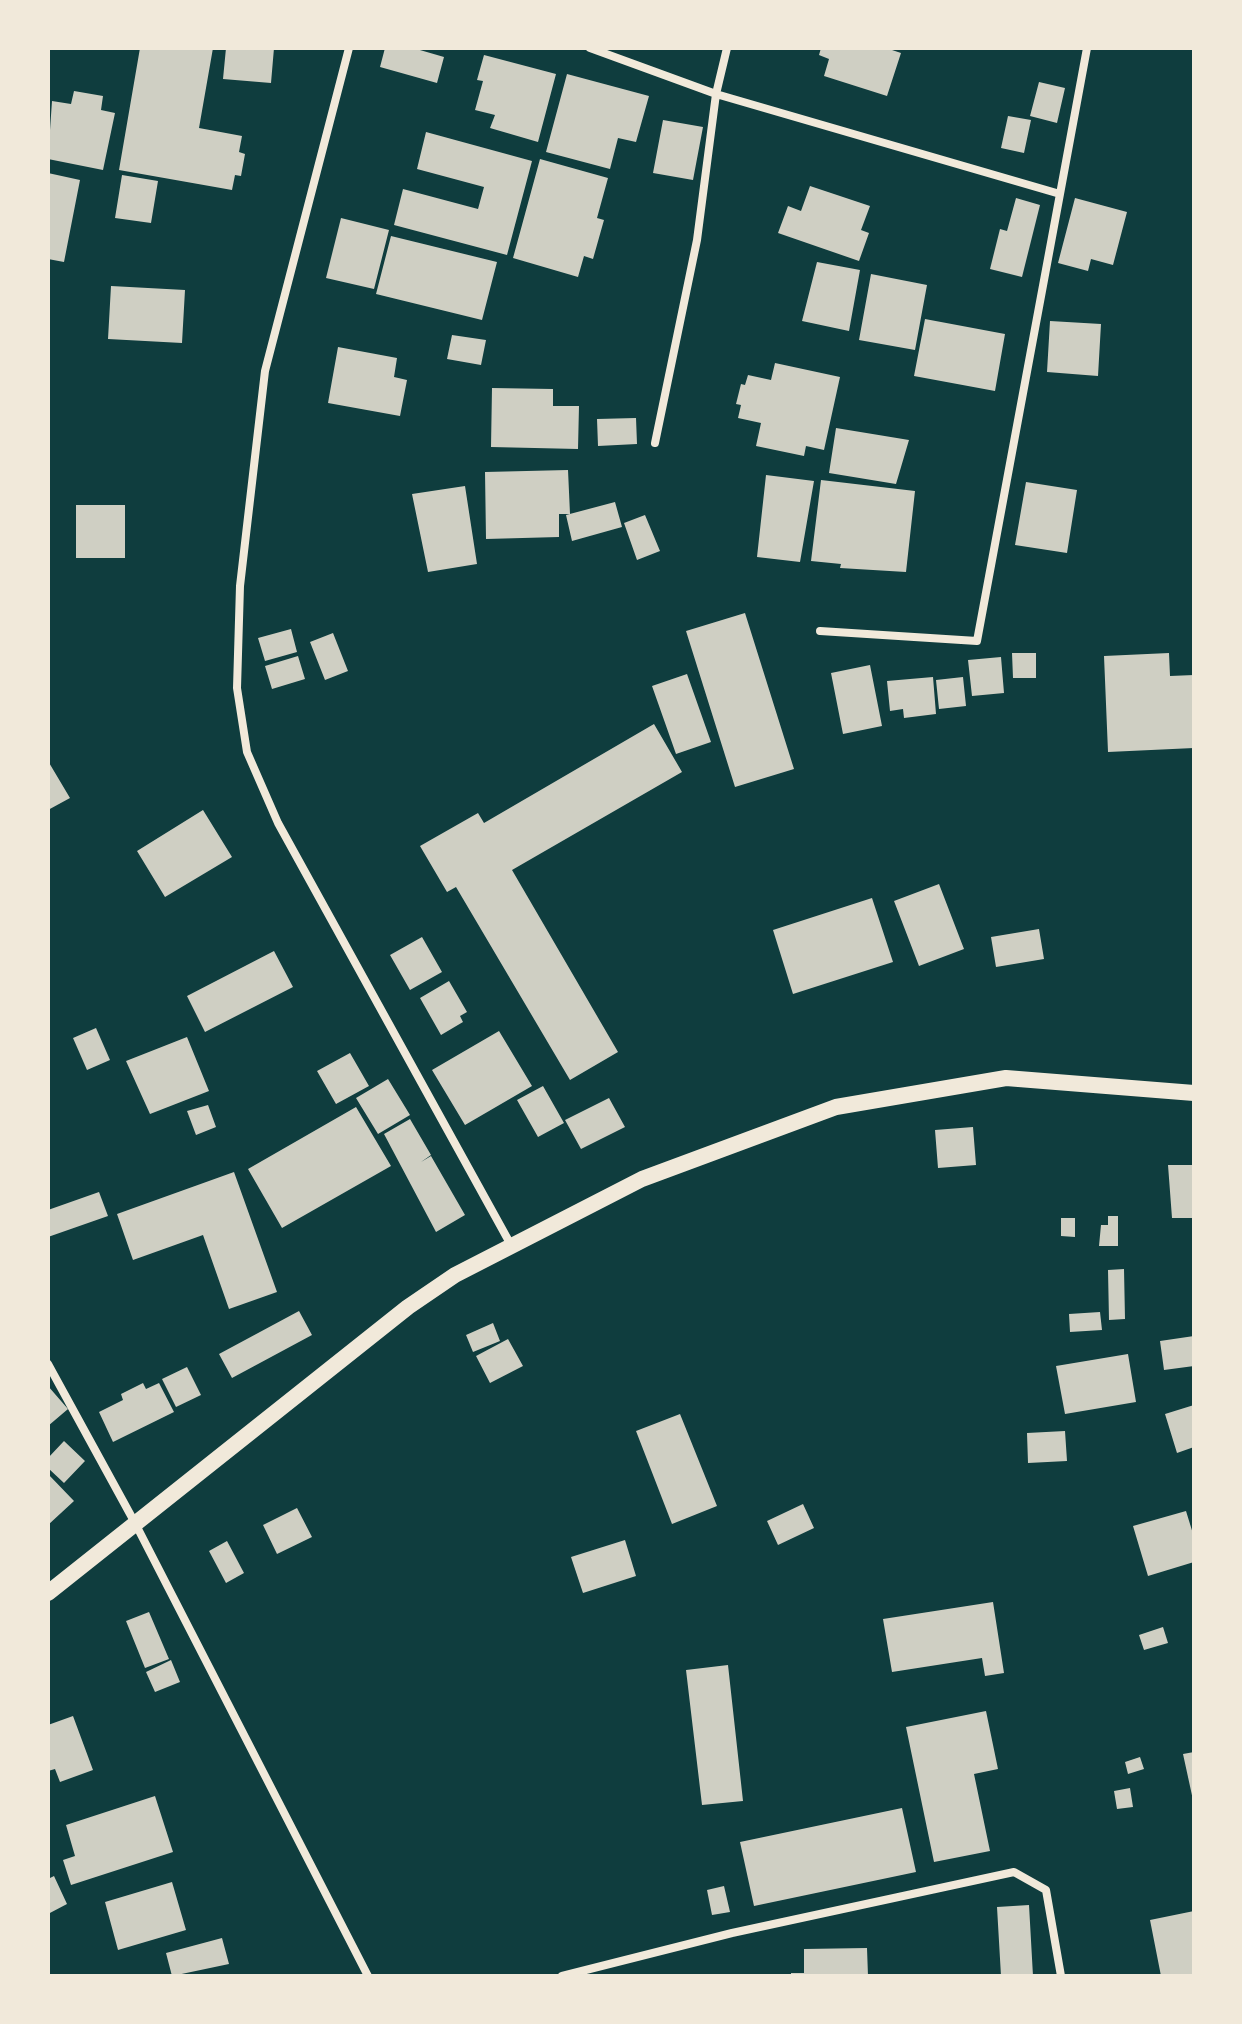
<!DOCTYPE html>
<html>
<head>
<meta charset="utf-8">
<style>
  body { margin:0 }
  #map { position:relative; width:1242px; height:2024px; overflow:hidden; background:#0f3d3e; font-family:"Titillium Web",sans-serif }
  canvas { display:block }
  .frame { position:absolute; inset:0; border:50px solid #f1e9da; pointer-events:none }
</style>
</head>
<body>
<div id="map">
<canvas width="1242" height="2024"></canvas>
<div class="frame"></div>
</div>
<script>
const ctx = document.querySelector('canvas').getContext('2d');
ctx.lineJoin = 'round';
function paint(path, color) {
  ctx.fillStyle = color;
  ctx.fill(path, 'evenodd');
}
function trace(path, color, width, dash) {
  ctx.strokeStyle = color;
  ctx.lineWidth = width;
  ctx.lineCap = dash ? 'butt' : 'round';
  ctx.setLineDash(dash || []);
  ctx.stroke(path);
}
paint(new Path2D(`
  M140 48H213L199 128 242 136 239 152 245 154 241 176 235 175 232 190 119 170Z
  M226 48H274L271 83 223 79Z
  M385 48H413L444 57 437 83 380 67Z
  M821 48H886L901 53 887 96 824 76 829 59 819 55Z
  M484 55 556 74 538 142 490 128 495 115 475 110 483 81 477 80Z
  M567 74 649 96 636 142 618 138 610 169 546 152Z
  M1039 82 1065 88 1057 123 1030 116Z
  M74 91 103 96 101 110 115 113 103 170 48 159 52 101 71 104Z
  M1008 116 1031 120 1024 153 1001 148Z
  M663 120 703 127 693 180 653 173Z
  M426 132 532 161 507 255 394 225 403 189 478 209 484 187 417 169Z
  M540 159 608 178 597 218 604 220 593 259 584 256 578 277 513 258Z
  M48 173 80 180 64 262 48 259Z
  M122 175 158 181 151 223 115 218Z
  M810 186 870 206 861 230 869 233 859 261 778 233 788 206 801 211Z
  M1016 198 1040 205 1022 277 990 269 1000 229 1007 231Z
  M1075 198 1127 212 1113 265 1091 259 1088 271 1058 263Z
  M341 218 389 230 374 289 326 278Z
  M391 236 497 262 482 320 376 294Z
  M817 262 860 270 849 331 802 321Z
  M871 274 927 285 915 350 859 340Z
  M111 286 185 290 182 343 108 339Z
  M925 319 1005 334 995 391 914 376Z
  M1050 321 1101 324 1098 376 1047 372Z
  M452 335 486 340 481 365 447 359Z
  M338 347 397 358 394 377 407 380 400 416 328 403Z
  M775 363 840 377 824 450 806 446 804 456 756 446 761 423 738 418 741 405 736 404 741 384 745 385 748 375 771 380Z
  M492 388 553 389V406H579L578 449 491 447Z
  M636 418 637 444 598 446 597 419Z
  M836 428 909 440 896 484 829 473Z
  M568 470 570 514H559V537L486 539 485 472Z
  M766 475 814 481 800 562 757 557Z
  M821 480 915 491 906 572 840 568 841 564 811 561Z
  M1026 482 1077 490 1067 553 1015 545Z
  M465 486 477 564 428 572 412 494Z
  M615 502 622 527 572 541 566 515Z
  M76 505H125V558H76Z
  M645 515 660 551 637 560 624 523Z
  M745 613 794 769 735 787 686 631Z
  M291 629 297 652 265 661 258 638Z
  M333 633 348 671 325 680 310 642Z
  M1012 653H1036V678H1013Z
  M1169 653 1170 676 1194 675V748L1108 752 1104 656Z
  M298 656 305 679 272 689 265 666Z
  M1001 657 1004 693 972 696 968 660Z
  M870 665 882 726 843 734 831 673Z
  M687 674 711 742 676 754 652 686Z
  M933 677 936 714 904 718 903 709 890 711 887 681Z
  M963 677 966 706 939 709 936 680Z
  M654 724 682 772 512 870 618 1052 570 1080 456 887 447 892 420 846 478 813 484 823Z
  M48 761 70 798 48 810Z
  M203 810 232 857 165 897 137 851Z
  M939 884 964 949 919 966 894 901Z
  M872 898 893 962 793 994 773 930Z
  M1039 929 1044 959 996 967 991 937Z
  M422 937 442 972 410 990 390 955Z
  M274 951 293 987 205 1032 187 996Z
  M449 981 467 1012 460 1016 463 1022 441 1035 420 998Z
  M96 1028 110 1060 87 1070 73 1038Z
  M499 1031 532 1086 465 1125 432 1070Z
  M187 1037 209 1091 150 1114 126 1061Z
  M350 1053 369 1086 336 1104 317 1071Z
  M388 1079 410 1115 378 1134 356 1098Z
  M543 1086 564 1123 538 1137 517 1100Z
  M609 1098 625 1127 581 1149 565 1120Z
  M208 1105 216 1127 196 1135 187 1111Z
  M356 1107 391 1166 282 1228 248 1169Z
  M410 1119 431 1155 421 1162 431 1156 465 1215 436 1232 384 1134Z
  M973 1127 976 1165 938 1168 935 1130Z
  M1168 1165H1194L1193 1218H1172Z
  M234 1172 277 1292 229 1309 203 1235 133 1260 117 1214Z
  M99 1192 108 1216 48 1237V1210Z
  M1108 1216H1118V1246H1099L1101 1225H1108Z
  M1061 1218H1075V1237L1061 1236Z
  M1124 1269 1125 1319 1109 1320 1108 1270Z
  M299 1311 312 1335 232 1378 219 1354Z
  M1100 1312 1102 1330 1070 1332 1069 1314Z
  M493 1323 500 1341 473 1352 466 1335Z
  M1194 1336V1366L1164 1370 1160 1341Z
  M508 1339 523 1366 490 1383 476 1356Z
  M1128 1354 1136 1402 1065 1414 1056 1366Z
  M187 1367 201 1395 176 1407 162 1379Z
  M143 1383 146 1389 159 1383 174 1412 113 1442 99 1412 123 1400 121 1394Z
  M48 1386 68 1409 48 1426Z
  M1194 1405V1447L1177 1453 1165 1414Z
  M680 1414 717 1506 672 1524 636 1431Z
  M1065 1431 1067 1461 1028 1463 1027 1433Z
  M64 1441 85 1461 64 1483 48 1468V1458Z
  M48 1474 74 1501 48 1525Z
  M803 1504 814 1528 778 1545 767 1521Z
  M297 1508 312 1537 277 1554 263 1525Z
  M1186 1511 1194 1537V1562L1148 1576 1133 1526Z
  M625 1540 636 1576 583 1593 571 1557Z
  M227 1541 244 1573 226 1583 209 1551Z
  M993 1602 1004 1673 985 1676 982 1658 892 1672 883 1619Z
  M149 1612 169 1659 145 1668 126 1621Z
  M1163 1627 1168 1643 1144 1650 1139 1635Z
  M171 1660 180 1682 155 1692 146 1672Z
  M728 1665 743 1801 702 1805 686 1670Z
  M986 1711 998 1769 974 1774 990 1851 934 1862 906 1727Z
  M73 1716 93 1770 60 1782 55 1769 48 1771V1725Z
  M1194 1752V1799L1193 1800 1183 1754Z
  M1140 1757 1144 1769 1128 1774 1125 1762Z
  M1130 1788 1133 1807 1117 1809 1114 1791Z
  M155 1796 173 1852 71 1885 63 1860 75 1856 66 1825Z
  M902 1808 916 1872 754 1906 740 1842Z
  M54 1876 67 1904 48 1914V1879Z
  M172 1882 186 1930 118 1950 105 1902Z
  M724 1886 730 1912 712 1915 707 1890Z
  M1029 1905 1033 1976H1001L997 1907Z
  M1194 1911V1976H1161L1150 1920Z
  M222 1938 229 1964 172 1976 166 1953Z
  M867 1948 868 1976H791V1973H804V1949Z`), '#cfcfc3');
trace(new Path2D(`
  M349 48 265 371 240 586 237 688 247 752 278 823 511 1245
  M590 48 716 94 1060 194 977 641 820 631
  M1060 194 1087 48
  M655 443 697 240 716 94 727 48
  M48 1364 135 1523 368 1976
  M562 1976 732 1933 1014 1872 1046 1890 1061 1976`), '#f1e9da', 8);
trace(new Path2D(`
  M48 1593 408 1307 455 1275 642 1179 836 1107 1006 1078 1194 1093`), '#f1e9da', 16);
</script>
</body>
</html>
